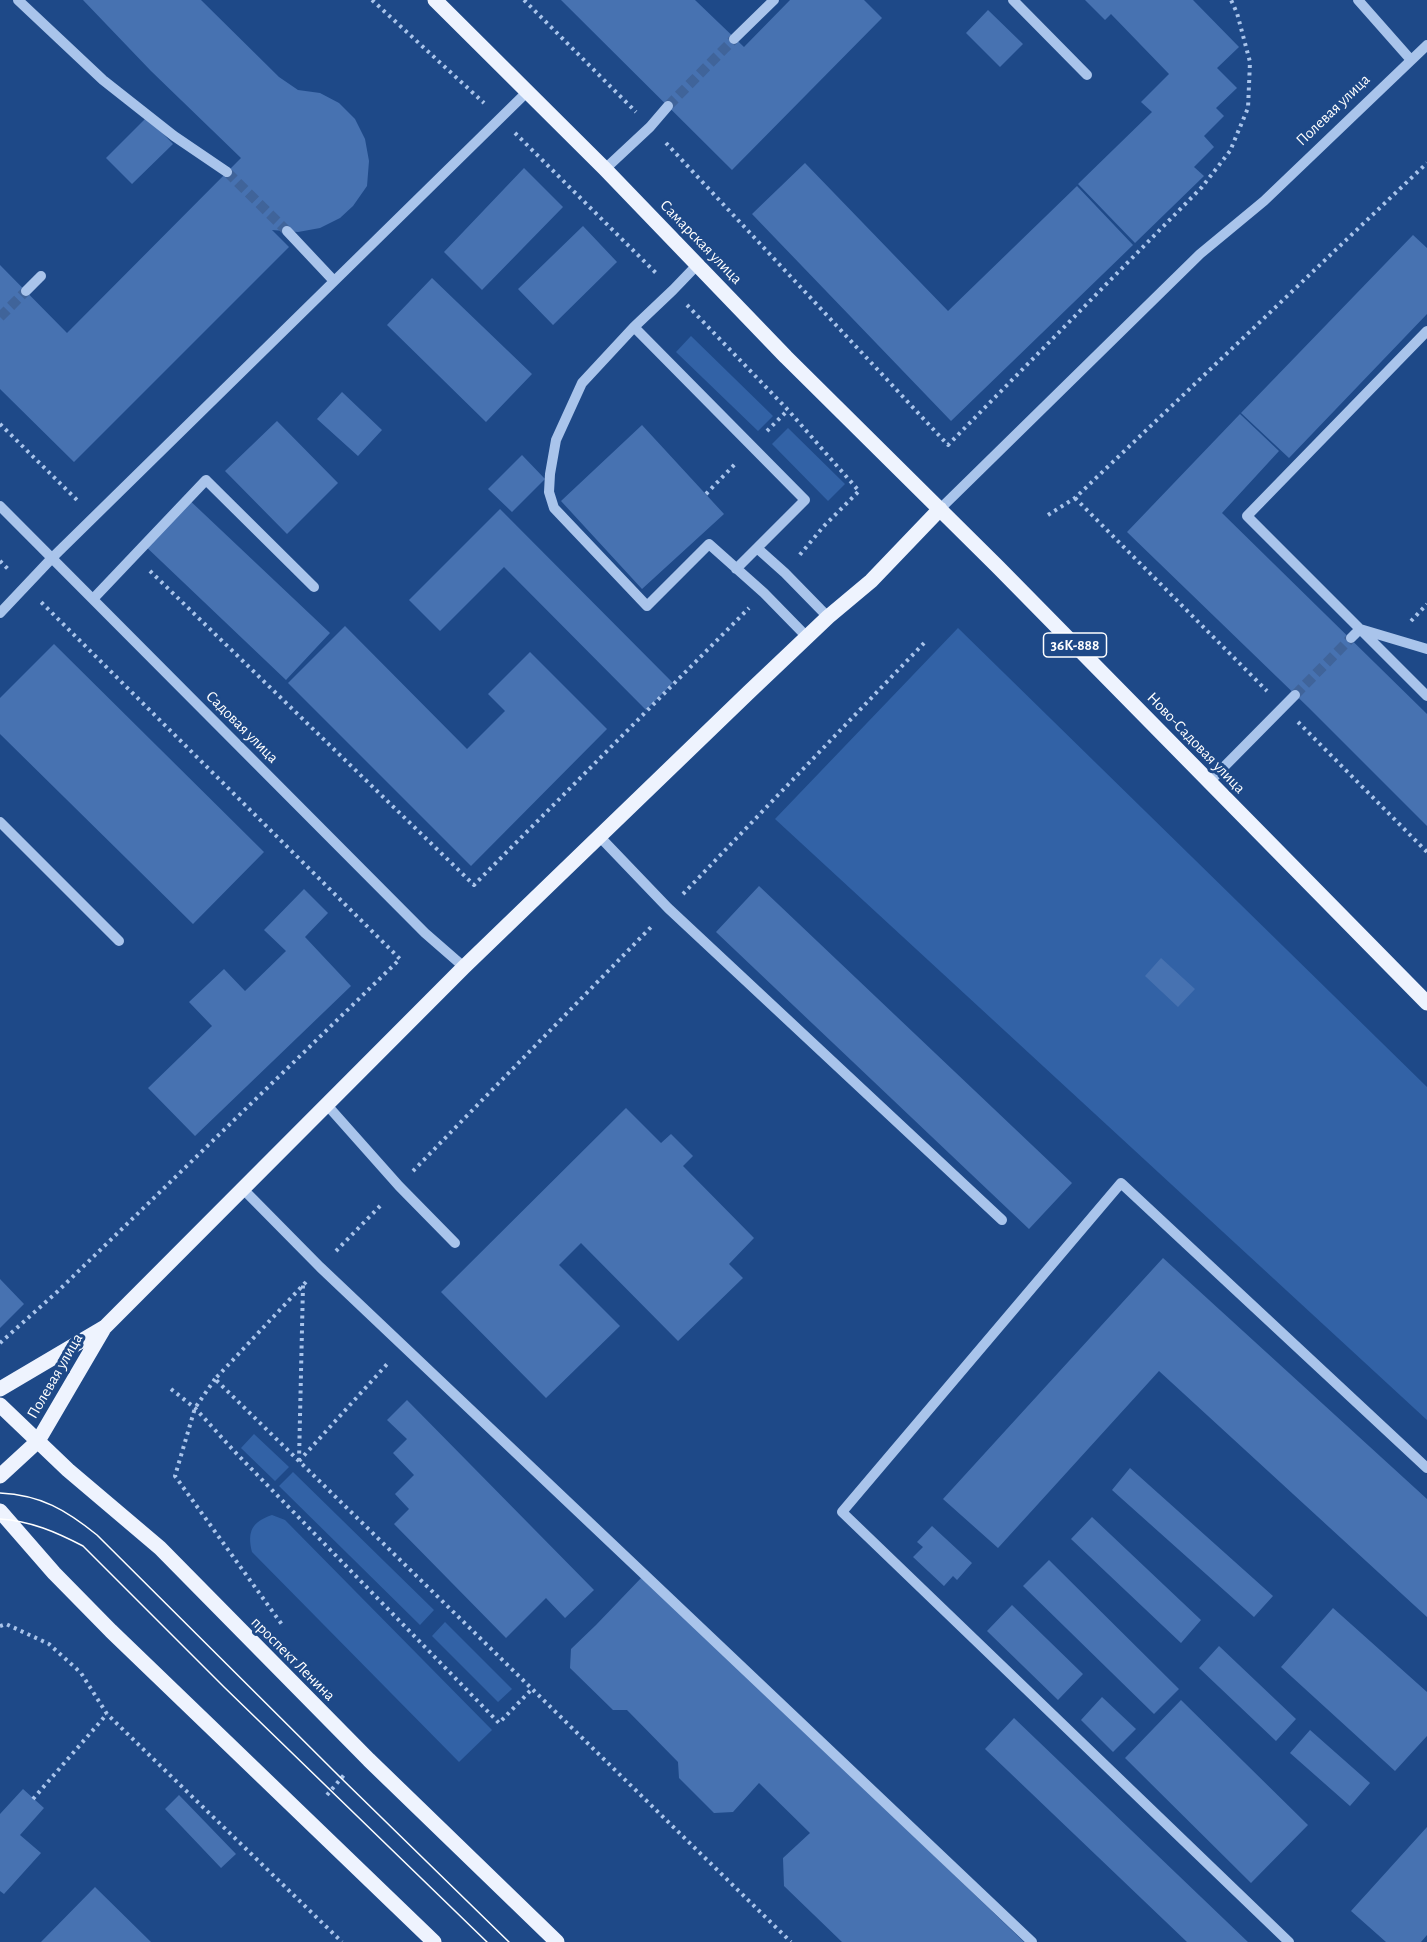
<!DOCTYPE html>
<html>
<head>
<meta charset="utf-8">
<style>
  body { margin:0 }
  canvas { display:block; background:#1e4988 }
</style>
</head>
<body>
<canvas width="1427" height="1942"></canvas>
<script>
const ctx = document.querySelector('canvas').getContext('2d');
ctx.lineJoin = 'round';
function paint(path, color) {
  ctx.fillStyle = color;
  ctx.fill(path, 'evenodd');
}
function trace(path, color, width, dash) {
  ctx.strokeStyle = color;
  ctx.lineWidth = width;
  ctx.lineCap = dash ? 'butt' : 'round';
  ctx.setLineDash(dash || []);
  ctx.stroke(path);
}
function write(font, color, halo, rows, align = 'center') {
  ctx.font = font + ' "Alegreya Sans",sans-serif';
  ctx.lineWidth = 6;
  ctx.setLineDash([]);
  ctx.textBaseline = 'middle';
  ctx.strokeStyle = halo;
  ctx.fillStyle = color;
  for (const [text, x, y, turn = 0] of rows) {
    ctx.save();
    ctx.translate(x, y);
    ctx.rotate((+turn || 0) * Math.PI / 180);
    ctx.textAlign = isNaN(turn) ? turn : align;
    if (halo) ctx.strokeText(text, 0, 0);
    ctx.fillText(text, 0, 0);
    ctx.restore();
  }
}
paint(new Path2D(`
  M691 336 773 416 758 431 676 352Z
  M788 428 845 484 828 501 772 444Z
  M958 628 1427 1087V1420L775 819Z
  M254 1434 289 1467 275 1481 241 1448Z
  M293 1472 434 1610 420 1625 279 1486Z
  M272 1515 285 1520 492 1730 459 1762 252 1552C247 1531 252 1522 272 1515Z
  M445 1622 512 1689 498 1702 432 1636Z`), '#3262a6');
paint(new Path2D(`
  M83 0H201L279 77 298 90 320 93 339 103 355 119 365 139 369 161 367 186 353 206 340 218 320 228 298 232 272 230 289 247 74 462 0 389V265L67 333 241 158 151 71Z
  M561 0H695L744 47 790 0H864L882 18 732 170Z
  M1085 0H1193L1239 47 1217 68 1237 88 1216 108 1224 116 1204 136 1214 147 1194 167 1204 176 1135 243 1078 184 1152 112 1141 102 1169 74 1111 14 1105 20Z
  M988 10 1023 44 1000 67 966 33Z
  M147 117 173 144 132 184 106 158Z
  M805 163 948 311 1077 186 1133 245 951 421 752 214Z
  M524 168 563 207 482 290 444 252Z
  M583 226 617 262 553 325 518 289Z
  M1413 235 1427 248V314L1289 458 1241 413Z
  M432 278 532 374 486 422 387 325Z
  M342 392 382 430 358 456 317 419Z
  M1240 414 1279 451 1222 513 1427 714V826L1308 707 1127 532Z
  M277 421 338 483 287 534 225 471Z
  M642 425 724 514 642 589 561 501Z
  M522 455 545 479 512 512 488 489Z
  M185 496 330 633 286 680 141 542Z
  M500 509 673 683 646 710 504 567 440 631 409 600Z
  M345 626 467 749 505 711 488 694 530 652 607 729 471 866 288 683Z
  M54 644 264 852 193 924 0 734V698Z
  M759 886 1072 1183 1029 1229 716 932Z
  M304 889 328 913 305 937 351 986 195 1136 148 1088 212 1026 189 1002 224 969 245 991 286 951 264 930Z
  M1161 958 1195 989 1178 1007 1145 976Z
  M626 1108 661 1143 671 1134 693 1156 683 1166 754 1238 729 1264 743 1278 678 1341 581 1243 559 1265 620 1326 546 1398 441 1292Z
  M1163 1258 1427 1499V1617L1159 1371 998 1548 943 1499Z
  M0 1279 24 1304 0 1328Z
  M407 1400 594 1590 565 1618 546 1598 506 1638 394 1524 409 1509 395 1494 414 1475 393 1453 407 1439 387 1420Z
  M1130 1468 1273 1596 1254 1617 1112 1490Z
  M1092 1517 1201 1620 1181 1643 1071 1539Z
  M932 1526 972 1563 957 1580 953 1576 944 1586 913 1557 923 1547 917 1542Z
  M1049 1560 1179 1689 1154 1714 1023 1586Z
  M643 1576 1024 1942H842L784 1886 783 1858 810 1833 759 1783 733 1812 714 1813 679 1778 678 1762 627 1710H613L570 1668 571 1649 596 1625Z
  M1012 1605 1083 1674 1058 1700 987 1631Z
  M1333 1608 1427 1692V1736L1395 1771 1281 1667Z
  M1219 1646 1296 1719 1276 1741 1199 1668Z
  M1102 1697 1136 1729 1113 1752 1081 1720Z
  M1181 1700 1308 1825 1251 1883 1125 1758Z
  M1014 1718 1248 1942H1187L985 1749Z
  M1310 1730 1370 1783 1350 1806 1290 1753Z
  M23 1789 44 1808 20 1835 41 1853 4 1894 0 1891V1814Z
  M179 1795 236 1854 221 1868 165 1809Z
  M1427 1827V1935L1421 1942H1386L1351 1911Z
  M95 1887 151 1942H41Z`), '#4772b1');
trace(new Path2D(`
  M668 106 734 39
  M227 172 287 231
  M0 317 26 291
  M1295 695 1351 638`), '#40649a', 10, [10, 5]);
trace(new Path2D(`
  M372 0 484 103
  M524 0 636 112
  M515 133 657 274
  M666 143 948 445 1202 187 1230 151 1248 108 1250 62 1237 13 1231 0
  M687 305 788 410 859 491 824 526 798 557
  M0 424 78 501
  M767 431 788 410
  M706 494 737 462
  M1075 498 1267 691
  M1048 515 1075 498 1427 163
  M0 561 10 571
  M150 571 474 885 749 608
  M1411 621 1427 604
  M1298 722 1427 852
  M683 894 926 641
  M413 1171 653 925
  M336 1251 383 1203
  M306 1282 215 1379 791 1942
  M0 1343 58 1291 400 959 41 602
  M215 1379 195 1408 175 1476 283 1626
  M171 1389 195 1408 234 1451 499 1723 531 1690
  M299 1461 303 1285
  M299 1461 389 1362
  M0 1626 6 1624 49 1644 81 1673 107 1714 342 1942
  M327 1795 344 1775
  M33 1799 107 1714`), '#a9c4eb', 4, [3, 4.5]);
trace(new Path2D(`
  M18 0 103 80 174 136 227 172
  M1013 0 1087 75
  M1358 0 1411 60
  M734 39 774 0
  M605 169 650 127 668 106
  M287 231 334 281
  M698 264 673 290 634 327 582 383 556 440 550 474 549 492 554 508 647 606 709 544 764 593 808 638
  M26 291 41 276
  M634 327 805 500 736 569
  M1427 331 1247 516 1427 696
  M0 506 425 933 464 967
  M940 509 1200 254 1264 201 1427 45
  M757 548 785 573 828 617
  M93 599 206 480 314 587
  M0 613 52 558 528 91
  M1351 638 1360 629 1427 649
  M1209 782 1295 695
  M0 822 119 941
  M599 836 668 908 1002 1220
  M327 1105 399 1186 455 1243
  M243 1189 320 1267 1032 1942
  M1289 1942 842 1512 1121 1183 1427 1468`), '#a9c4eb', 10);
trace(new Path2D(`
  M435 0 605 169 786 357 998 567 1427 1003
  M0 1389 105 1327 464 967 749 692 828 617 871 581 940 509
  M0 1405 68 1470 160 1548 369 1760 557 1942
  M0 1476 38 1441 103 1330
  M0 1511 54 1573 111 1631 434 1942`), '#eef3fe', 15);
trace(new Path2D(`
  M0 1493C41 1495 66 1510 97 1535L341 1778 509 1942
  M0 1519C31 1521 56 1532 83 1546L224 1687 487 1942`), '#fff', 1.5);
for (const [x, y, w] of [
  [1075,645,63]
]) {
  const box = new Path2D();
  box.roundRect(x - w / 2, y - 12, w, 24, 4.5);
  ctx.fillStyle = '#1e4988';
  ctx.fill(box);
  trace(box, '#fff', 1.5);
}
write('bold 15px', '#fff', null, [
  ["36К-888",1075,645]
]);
write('16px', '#fff', '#1e4988', [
  ["Полевая улица",1333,110,-44],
  ["Самарская улица",701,242,46],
  ["Садовая улица",242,727,45],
  ["Ново-Садовая улица",1196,743,46],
  ["Полевая улица",55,1376,-60],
  ["проспект Ленина",293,1659,45]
]);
</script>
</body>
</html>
